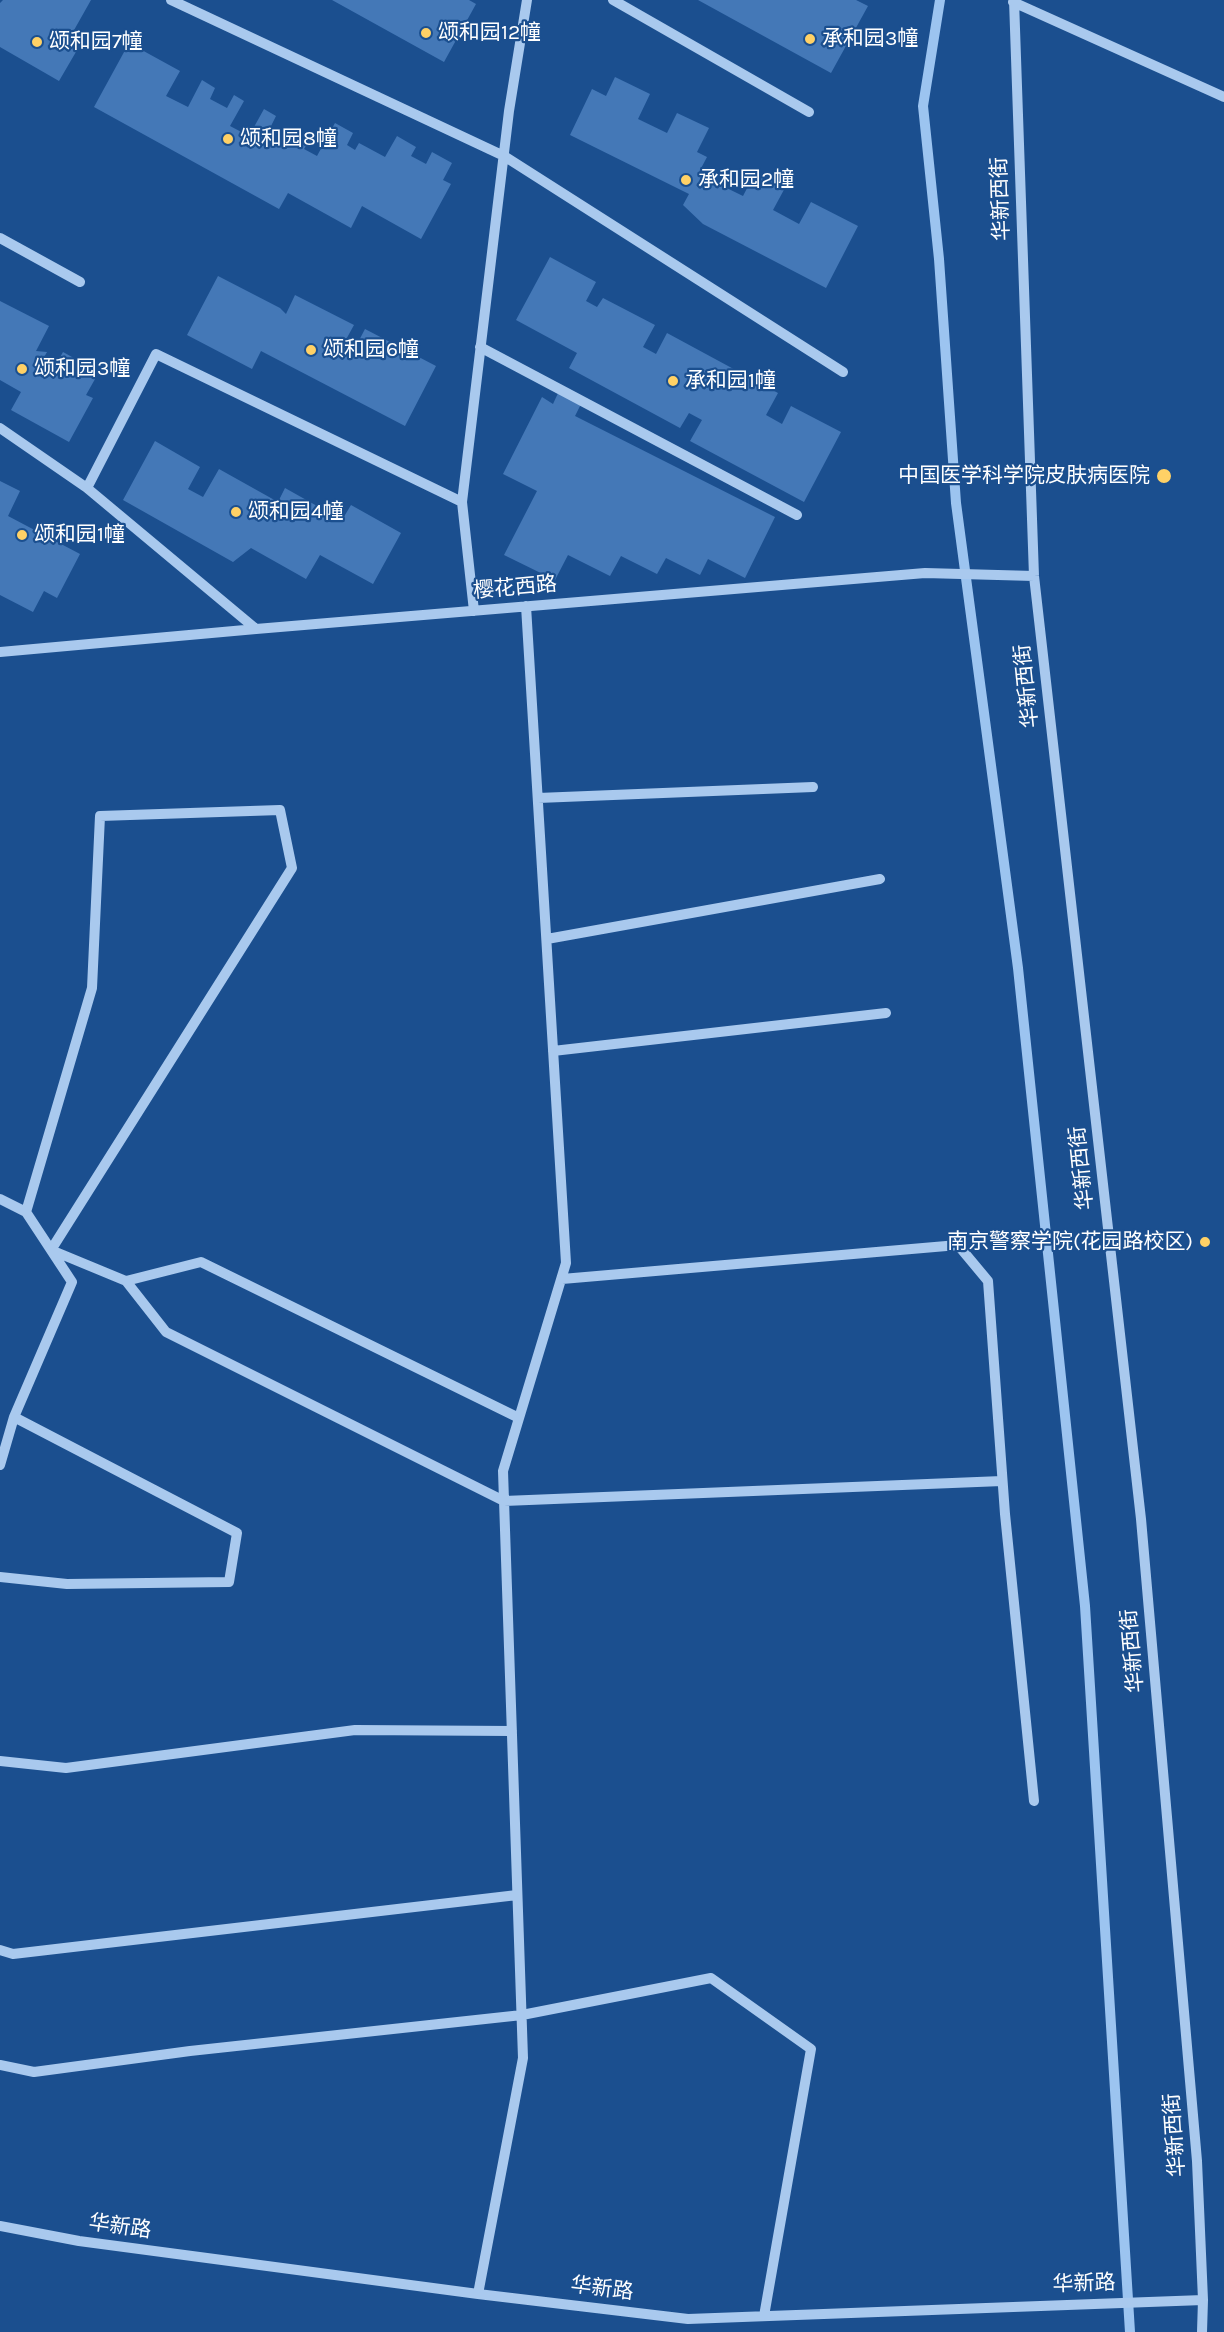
<!DOCTYPE html>
<html>
<head>
<meta charset="utf-8">
<style>
  body { margin:0 }
  canvas { display:block; background:#1b4f8f }
</style>
</head>
<body>
<canvas width="1224" height="2332"></canvas>
<script>
const ctx = document.querySelector('canvas').getContext('2d');
ctx.lineJoin = 'round';
function trace(path, color, width, dash) {
  ctx.strokeStyle = color;
  ctx.lineWidth = width;
  ctx.lineCap = dash ? 'butt' : 'round';
  ctx.setLineDash(dash || []);
  ctx.stroke(path);
}
function paint(path, color) {
  ctx.fillStyle = color;
  ctx.fill(path, 'evenodd');
}
function write(font, color, halo, rows, align = 'center') {
  ctx.font = font + ' Karla,"Noto Sans SC",sans-serif';
  ctx.lineWidth = 4.5;
  ctx.setLineDash([]);
  ctx.textBaseline = 'middle';
  ctx.strokeStyle = halo;
  ctx.fillStyle = color;
  for (const [text, x, y, turn = 0] of rows) {
    ctx.save();
    ctx.translate(x, y);
    ctx.rotate((+turn || 0) * Math.PI / 180);
    ctx.textAlign = isNaN(turn) ? turn : align;
    if (halo) ctx.strokeText(text, 0, 0);
    ctx.fillText(text, 0, 0);
    ctx.restore();
  }
}
trace(new Path2D(`
  M940 0 923 106 939 259 956 503 1018 968 1085 1606 1130 2332`), '#9cc4f0', 10);
paint(new Path2D(`
  M3 0H91L69 39 80 45 59 81 0 47V3Z
  M332 0H469L476 4 444 62Z
  M698 0H856L868 6 831 73Z
  M129 43 180 71 166 96 188 107 202 80 215 88 210 99 227 108 234 95 244 101 230 126 249 136 264 109 276 116 270 128 281 135 285 128 309 141 304 149 317 156 335 123 353 133 347 145 355 150 359 143 385 157 397 136 416 147 411 156 426 164 432 152 452 163 443 180 451 184 421 239 362 206 351 228 288 193 279 209 94 107Z
  M615 77 650 94 638 119 667 133 677 113 709 128 697 152 707 157 698 174 743 196 756 171 786 186 773 210 799 224 811 202 858 226 826 288 703 224 683 205 689 194 570 135 592 89 606 96Z
  M550 257 596 282 586 301 597 307 603 298 655 325 643 347 656 354 667 333 778 393 766 415 782 424 791 406 841 432 804 502 690 441 702 420 689 413 680 428 569 368 577 353 516 320Z
  M218 276 280 308 286 314 295 295 354 325 343 345 354 350 365 329 436 366 405 426 261 351 252 369 187 335Z
  M0 301 49 326 36 351 47 352 39 366 52 372 63 352 99 372 86 395 93 398 69 442 11 410 21 392 0 380Z
  M559 391 582 402 575 416 775 517 745 578 708 559 700 575 666 558 657 574 621 556 610 576 568 555 555 580 504 555 537 491 503 474 542 397 553 404Z
  M155 441 200 467 188 489 203 497 219 469 278 502 285 488 342 520 351 505 401 533 373 584 320 555 306 579 251 548 233 562 123 500Z
  M0 481 20 491 8 516 80 554 57 598 44 591 33 612 0 595Z`), '#4478b7');
trace(new Path2D(`
  M171 0 504 156 843 372
  M613 0 809 112
  M1014 0 1034 576 1141 1519 1197 2161 1203 2300 1202 2332
  M1013 2 1224 97
  M0 238 80 282
  M480 347 797 515
  M0 428 87 488 256 629
  M87 488 156 354 462 502
  M474 611 462 502 509 111 527 0
  M0 652 256 629 925 573 1034 576
  M538 798 813 787
  M547 939 880 879
  M553 1051 886 1013
  M0 1199 26 1212 72 1282 14 1417 0 1465
  M26 1212 92 988 100 816 280 810 292 868 51 1250 126 1281 166 1332 504 1501 1002 1481
  M562 1279 958 1245 988 1281 1005 1514 1034 1801
  M126 1281 201 1262 519 1418
  M0 1577 67 1584 229 1582 237 1533 14 1417
  M0 1761 66 1768 355 1730 512 1731
  M0 1950 13 1954 517 1895
  M0 2065 34 2072 190 2051 522 2015 711 1978 811 2049 764 2316
  M0 2226 79 2241 478 2294 688 2319 1203 2300
  M478 2294 523 2058 503 1471 566 1263 526 606`), '#a9c9ee', 10);
for (const [x, y, r, color] of [
  [426,33,6,"#ffd166"],
  [810,39,6,"#ffd166"],
  [37,42,6,"#ffd166"],
  [228,139,6,"#ffd166"],
  [686,180,6,"#ffd166"],
  [311,350,6,"#ffd166"],
  [22,369,6,"#ffd166"],
  [673,381,6,"#ffd166"],
  [1164,476,8,"#ffd166"],
  [236,512,6,"#ffd166"],
  [22,535,6,"#ffd166"],
  [1205,1242,6,"#ffd166"]
]) {
  const dot = new Path2D();
  dot.arc(x, y, r, 0, 2 * Math.PI);
  ctx.fillStyle = color;
  ctx.fill(dot);
  trace(dot, '#1b4f8f', 2);
}
write('21px', '#fff', '#1b4f8f', [
  ["颂和园12幢",438,33],
  ["承和园3幢",822,39],
  ["颂和园7幢",49,42],
  ["颂和园8幢",240,139],
  ["承和园2幢",698,180],
  ["颂和园6幢",323,350],
  ["颂和园3幢",34,369],
  ["承和园1幢",685,381],
  ["中国医学科学院皮肤病医院",1150,476,"right"],
  ["颂和园4幢",248,512],
  ["颂和园1幢",34,535],
  ["南京警察学院(花园路校区)",1193,1242,"right"]
], 'left');
write('21px', '#fff', '#1b4f8f', [
  ["华新西街",1001,199,-92],
  ["樱花西路",515,588,-5],
  ["华新西街",1027,686,-96],
  ["华新西街",1082,1168,-96],
  ["华新西街",1133,1651,-95],
  ["华新西街",1175,2135,-94],
  ["华新路",120,2227,8],
  ["华新路",1084,2284,-2],
  ["华新路",602,2289,7]
]);
</script>
</body>
</html>
